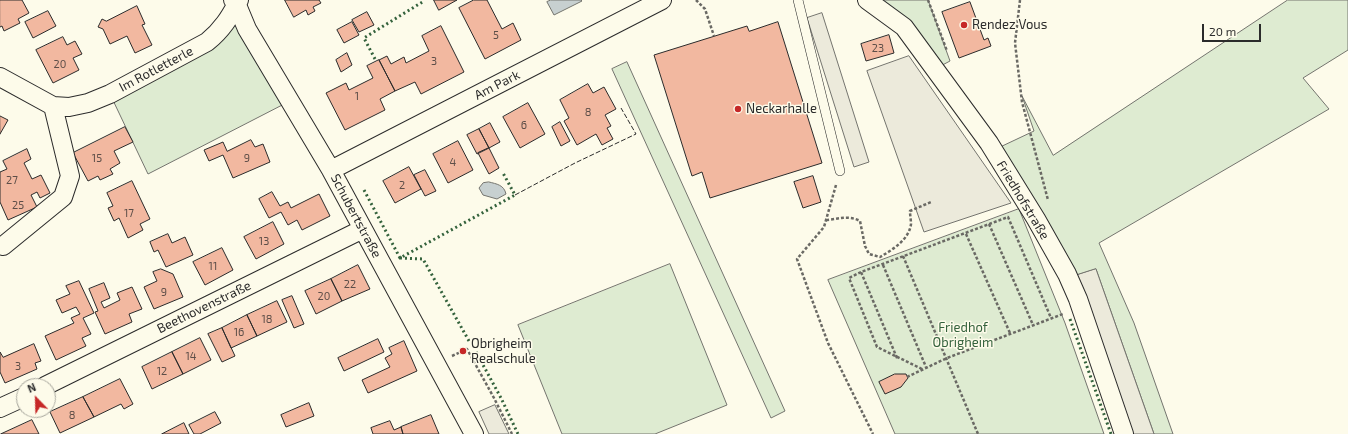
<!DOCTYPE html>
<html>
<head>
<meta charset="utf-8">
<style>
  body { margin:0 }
  #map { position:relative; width:1348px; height:434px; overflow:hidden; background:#fdfbea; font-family:"Exo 2",sans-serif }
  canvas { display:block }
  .north { position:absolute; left:16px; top:378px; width:40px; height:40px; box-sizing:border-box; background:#fdfbea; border:1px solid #a9a89e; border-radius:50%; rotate:337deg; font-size:11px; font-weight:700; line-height:16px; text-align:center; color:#2b2b2b }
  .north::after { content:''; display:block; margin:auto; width:14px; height:18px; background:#c62828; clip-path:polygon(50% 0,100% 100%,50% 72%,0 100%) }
  .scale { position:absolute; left:1202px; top:24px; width:59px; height:18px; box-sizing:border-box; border:2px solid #2b2b2b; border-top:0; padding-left:5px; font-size:12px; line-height:14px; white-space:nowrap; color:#2b2b2b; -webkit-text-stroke:3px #fdfbea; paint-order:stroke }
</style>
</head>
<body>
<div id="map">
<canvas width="1348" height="434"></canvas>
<div class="north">N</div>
<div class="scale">20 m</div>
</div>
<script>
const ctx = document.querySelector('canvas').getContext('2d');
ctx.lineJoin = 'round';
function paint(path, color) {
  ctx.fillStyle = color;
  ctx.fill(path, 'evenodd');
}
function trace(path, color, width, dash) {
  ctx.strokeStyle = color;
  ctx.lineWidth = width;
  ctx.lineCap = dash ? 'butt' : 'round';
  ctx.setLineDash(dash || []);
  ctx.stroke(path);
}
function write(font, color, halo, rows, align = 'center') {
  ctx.font = font + ' "Exo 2",sans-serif';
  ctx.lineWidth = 3;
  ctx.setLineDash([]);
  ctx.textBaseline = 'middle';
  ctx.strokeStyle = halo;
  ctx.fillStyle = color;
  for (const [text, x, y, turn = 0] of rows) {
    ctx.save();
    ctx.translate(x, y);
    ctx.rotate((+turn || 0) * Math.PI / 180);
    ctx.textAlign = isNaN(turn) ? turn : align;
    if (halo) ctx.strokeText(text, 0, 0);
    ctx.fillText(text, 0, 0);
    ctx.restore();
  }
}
const green = new Path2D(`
  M867 0H928L950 61 935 69Z
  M1288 0H1348V50L1303 78 1329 109 1099 243 1134 323 1173 434H1154L1096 269 1068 278 998 148 1034 131 1022 96 1053 155Z
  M237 5 290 101 148 174 110 94 207 42Z
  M627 62 785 411 771 418 612 69Z
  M1019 209 1065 323 1104 434H895L828 280Z
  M670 264 727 405 655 434H562L518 325Z`);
paint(green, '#deebd1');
trace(green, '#74746e', 1);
const parking = new Path2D(`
  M822 13 869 162 854 167 807 18Z
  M909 56 1011 203 924 232 867 71Z
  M1096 269 1154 434H1124L1068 278Z
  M495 405 509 434H489L479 412Z`);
paint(parking, '#eceadb');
trace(parking, '#74746e', 1);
const water = new Path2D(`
  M551 0H581L582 1 554 15 547 2Z
  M489 182C497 184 504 185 506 194L497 199 483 195 479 188 483 183Z`);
paint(water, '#c7d0d0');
trace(water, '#74746e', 1);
const building = new Path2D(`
  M0 0H22L29 13 18 19 20 23 4 31 2 26 0 27Z
  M285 0H319L321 3 313 7 315 11 308 15 306 10 294 17Z
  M434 0H457L439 10Z
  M474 0H487L502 29 513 23 521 40 485 59 459 8Z
  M970 2 984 40 988 38 991 46 959 58 942 12Z
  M137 6 145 24 142 25 152 45 135 53 127 36 110 44 103 29 98 27 102 19 106 21Z
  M48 11 56 26 33 38 25 22Z
  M367 12 374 25 359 32 352 20Z
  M352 22 359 35 344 43 337 30Z
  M778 22 822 163 710 198 702 172 692 176 654 55 747 26 749 31Z
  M441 26 464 72 421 94 415 82 395 91 379 60 387 56 391 64 404 57 406 63 429 51 422 36Z
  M889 35 894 53 866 61 861 44Z
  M63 37 67 45 75 41 82 54 73 58 79 70 53 83 36 50Z
  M347 53 352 65 341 72 336 60Z
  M379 60 395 91 380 99 385 110 345 130 326 93 346 83 349 90 373 78 367 66Z
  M588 84 593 93 604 87 616 109 605 115 611 126 607 128 613 139 602 145 596 134 577 145 564 121 569 118 560 100Z
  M528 103 545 134 520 148 503 117Z
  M0 116 8 120 0 134Z
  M560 122 570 141 561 146 552 127Z
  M490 123 500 142 489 148 479 129Z
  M125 127 133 142 114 151 120 163 110 169 113 174 100 180 98 176 88 181 73 153Z
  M479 129 489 148 477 154 467 135Z
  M251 140 255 147 263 144 270 162 233 178 223 155 209 161 204 150 223 142 227 151Z
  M458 141 473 170 448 183 433 154Z
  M489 148 499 168 489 174 478 153Z
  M27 149 31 159 24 163 32 179 41 175 50 193 40 198 37 192 31 195 37 207 8 220 0 202V172L7 169 3 161Z
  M409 167 421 189 395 203 383 181Z
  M425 170 436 191 425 196 414 175Z
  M813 176 821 202 803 208 794 182Z
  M132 181 150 219 140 224 143 230 128 238 119 218 114 221 108 208 113 206 107 193Z
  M272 192 280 206 288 202 291 208 319 194 330 216 302 230 297 220 288 225 281 212 269 218 259 199Z
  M273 222 284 244 256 259 244 237Z
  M168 234 172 243 185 237 193 255 166 267 158 250 154 252 150 242Z
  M222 248 233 270 205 285 193 262Z
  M358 265 370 289 342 301 331 279Z
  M161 269 173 274 183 297 154 309 144 287 157 281 153 272Z
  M331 279 342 301 316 314 305 291Z
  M79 281 94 313 83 318 91 334 82 338 86 346 56 360 45 336 74 323 71 318 80 314 76 307 62 313 56 300 70 294 66 286Z
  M104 283 110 298 101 302 104 308 120 300 117 293 132 287 142 309 129 314 132 322 105 334 95 312 98 311 89 289Z
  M292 296 304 324 294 328 282 300Z
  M277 301 287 322 257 336 247 315Z
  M247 315 257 336 231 348 222 328Z
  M222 328 235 356 222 362 208 334Z
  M200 338 211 360 183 374 172 352Z
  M378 339 384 352 344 371 338 358Z
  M404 341 417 371 368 393 362 380 390 367 385 358 392 354 389 348Z
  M34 344 41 361 35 363 37 369 5 383 0 372V352L3 357Z
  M172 352 183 374 152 389 142 367Z
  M895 374H906L908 378 901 387 885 394 879 382Z
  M120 379 133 404 124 409 121 404 94 417 83 397Z
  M83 397 94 417 60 433 50 412Z
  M309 403 314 416 286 427 281 415Z
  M215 412 221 423 200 434H194L189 425Z
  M431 415 439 434H403L401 427Z
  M32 420 39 434H1Z
  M390 421 394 430 401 427 403 434H373L371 428Z
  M184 423 189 434H162Z`);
paint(building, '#f2b8a0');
trace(building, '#2b2b2b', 1);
const service = new Path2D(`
  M798 0 840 171`);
const minor = new Path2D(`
  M233 0 237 5 247 29 331 170 474 434
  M867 0 904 27 989 143 1036 219 1067 274 1078 299 1124 434
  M0 77 53 106 69 107 88 103 110 94 207 42C222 30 230 17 239 0
  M331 170 662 0
  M3 246 63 197 70 176 53 106
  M45 386 363 229
  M0 408 24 397`);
trace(service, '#2b2b2b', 10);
trace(minor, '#2b2b2b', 20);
trace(new Path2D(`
  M696 0 705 9 714 36
  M928 0 947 51
  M1020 0 1015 43 1022 102 1048 200
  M836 185 824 227 797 259 828 343 873 434
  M826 220C838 219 849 215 860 221L865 246 869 254 880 257C892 250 909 240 911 224 911 220 910 215 910 211L931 202
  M989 224 1033 325
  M966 234 1010 333
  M903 256 978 434
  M883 265 926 367
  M861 272 849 278 877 347 922 369
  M452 356 467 349 494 398 512 434
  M897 358 861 272 1008 217 1051 318
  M907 377 947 358 1063 314`), '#6a6964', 2.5, [3, 2]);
trace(service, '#fdfbea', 9);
trace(minor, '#fdfbea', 18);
trace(new Path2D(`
  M375 59 364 38 424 1
  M364 190 400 258 515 195 503 173
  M400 258 423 259 469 341
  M1070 319 1111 434
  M476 352 501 398 518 434`), '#34623c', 3, [2, 3]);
trace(new Path2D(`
  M515 195 575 163 636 134 621 108`), '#2b2b2b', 1, [5, 2]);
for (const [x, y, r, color] of [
  [964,25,4,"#c62828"],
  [738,109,4,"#c62828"],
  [463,351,4,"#c62828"]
]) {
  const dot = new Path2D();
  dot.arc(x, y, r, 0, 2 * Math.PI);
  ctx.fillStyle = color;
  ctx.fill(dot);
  trace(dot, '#fdfbea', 1.5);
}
write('11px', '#5d4e48', null, [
  ["5",496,35],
  ["23",878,48],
  ["3",434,61],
  ["20",60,64],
  ["1",357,96],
  ["8",588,112],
  ["6",524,125],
  ["15",97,158],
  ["9",247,158],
  ["4",453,162],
  ["27",12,180],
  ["2",402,185],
  ["25",18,205],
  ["17",129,213],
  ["13",264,241],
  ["11",213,266],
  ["22",350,284],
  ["9",164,292],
  ["20",324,296],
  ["18",267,319],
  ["16",239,332],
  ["14",191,356],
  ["3",18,366],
  ["12",162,371],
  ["8",72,415]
]);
write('13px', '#2b2b2b', '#fdfbea', [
  ["Rendez Vous",972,25],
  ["Neckarhalle",746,109],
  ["Obrigheim",471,344],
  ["Realschule",471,359]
], 'left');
write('13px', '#2b2b2b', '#fdfbea', [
  ["Im Rotletterle",156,69,-28],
  ["Am Park",497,85,-27],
  ["Friedhofstraße",1023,200,59],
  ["Schubertstraße",356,216,62],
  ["Beethovenstraße",204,307,-26]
]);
write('13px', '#34623c', '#fdfbea', [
  ["Friedhof",963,328],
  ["Obrigheim",963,343]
]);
</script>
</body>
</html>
